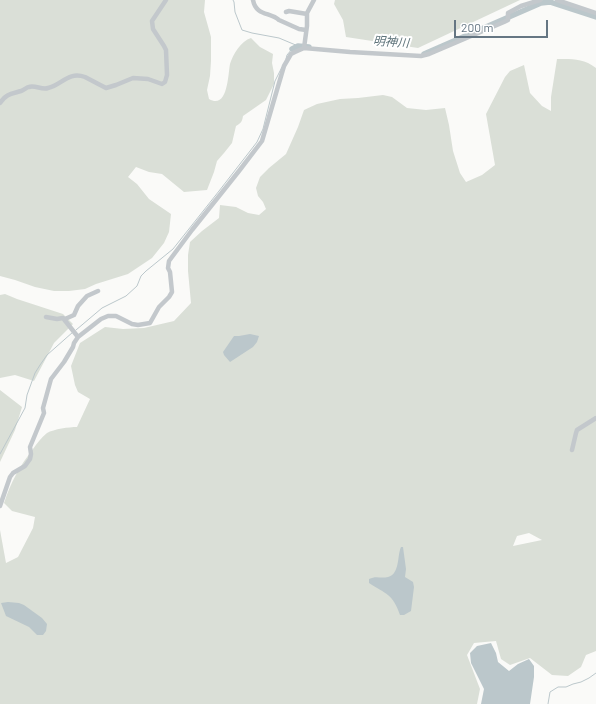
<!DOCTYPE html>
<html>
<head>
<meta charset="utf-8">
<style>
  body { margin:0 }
  #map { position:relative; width:596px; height:704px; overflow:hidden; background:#fafaf8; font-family:Barlow,sans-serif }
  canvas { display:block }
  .scale { position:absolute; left:454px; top:20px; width:94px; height:18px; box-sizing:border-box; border:2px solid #657683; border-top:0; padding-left:5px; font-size:12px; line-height:14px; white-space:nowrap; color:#657683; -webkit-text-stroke:3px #fff; paint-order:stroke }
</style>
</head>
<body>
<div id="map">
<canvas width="596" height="704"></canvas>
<div class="scale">200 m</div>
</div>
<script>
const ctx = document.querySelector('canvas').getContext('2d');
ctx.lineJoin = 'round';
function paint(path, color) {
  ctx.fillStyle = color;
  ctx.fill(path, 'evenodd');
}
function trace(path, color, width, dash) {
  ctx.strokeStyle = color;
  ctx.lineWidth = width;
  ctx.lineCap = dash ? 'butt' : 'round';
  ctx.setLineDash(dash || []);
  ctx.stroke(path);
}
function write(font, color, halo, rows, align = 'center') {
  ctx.font = font + ' Barlow,"Noto Sans JP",sans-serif';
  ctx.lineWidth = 4;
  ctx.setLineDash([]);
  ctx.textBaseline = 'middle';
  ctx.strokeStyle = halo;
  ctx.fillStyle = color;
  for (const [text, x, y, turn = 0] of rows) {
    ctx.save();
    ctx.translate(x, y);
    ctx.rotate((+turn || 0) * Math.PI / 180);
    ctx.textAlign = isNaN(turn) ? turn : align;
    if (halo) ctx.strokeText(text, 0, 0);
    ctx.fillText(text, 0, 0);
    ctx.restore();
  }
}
paint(new Path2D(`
  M0 0H205L204 12 211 37V61L210 76 207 90 209 99C228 110 228 74 230 64 233 54 241 41 251 38L260 47 273 54 272 63 274 73V84L266 100 243 116C242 122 241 123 236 126L232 143 224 153 217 161 214 172 207 190 184 192 162 174 149 172 136 167 128 177 137 184 149 199 171 214 169 232 164 243 152 258 128 274 96 284 85 289 69 291H54L35 287 15 280 0 276Z
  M335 0H520L418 48 346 37 343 20 334 4Z
  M557 59C572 59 583 58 596 68V651L586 655 581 667 568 676 552 675 530 658 510 665 501 659 496 641 474 643 467 655 480 689 477 704H0V530L6 563 18 557 33 528 35 517 12 511 4 503C11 482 19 467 33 449 37 443 41 438 47 433 54 429 69 427 77 427L90 399 78 392 75 385 71 366 80 343 105 327 123 329 144 328 174 321 191 303 188 271V255L190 242 202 231 219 218 220 205 236 207 248 213 259 215 266 209 263 202 258 196 256 188 260 177 269 168 286 154 298 127 304 110 317 104 340 99 358 98 383 95 392 97 407 108 426 110 445 108 449 125 453 151 460 173 466 182 482 175 495 165 486 114 505 77 510 71 524 65 530 93 542 106 551 111V97ZM529 533 542 540 513 546 517 536Z
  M5 294 17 299 63 314 73 324 54 343 34 381 15 375 0 378V295Z
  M0 390 22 407 15 430 0 462Z`), '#dadfd7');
paint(new Path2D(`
  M250 334 259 336 257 342 253 347 230 362 224 355 223 352 234 336H239Z
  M401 547H403L406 569 405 577 413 582 414 587 411 611 404 615H400C393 594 386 594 369 583V579C377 575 380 579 388 577 400 574 397 556 401 547Z
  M8 602 19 603 24 605 42 618 47 624 46 631 43 635H37L29 627 6 616 1 603Z
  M491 643 496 653 498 662 509 671 518 664 529 659 534 666V677L530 704H481L484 689 471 663 470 653 477 646Z`), '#bbc7cb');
trace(new Path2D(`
  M233 0 234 2 235 12 242 30 252 33 279 38 298 46
  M286 59 287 55 292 49
  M76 330 102 308 126 296 137 286 141 276 146 271 173 249 219 191 257 142 263 129 275 81 282 67
  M0 454 25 408 27 395 35 373 40 365 47 355 73 332
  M548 704 550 692 558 687H566L573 684 581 682 589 678 596 673`), '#bbc7cb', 1);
trace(new Path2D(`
  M292 49 298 46 309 47
  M424 54 541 3 550 2 556 4 596 17`), '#bbc7cb', 5.5);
trace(new Path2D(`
  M253 0C256 16 270 12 279 20L299 29 306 30
  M557 0 596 13
  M286 12 289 11 307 14
  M304 48 307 26V13L314 0
  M0 103C6 94 11 94 21 91 24 90 27 87 29 87 35 85 42 90 48 88 62 85 68 71 85 77L106 88 116 85 133 78 148 79 162 84 165 82 167 75 166 50 164 46 153 29 152 21 166 0
  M46 317 57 319 63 318 78 337
  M65 319 74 315 78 306 87 296 98 291
  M572 450 576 433 577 430 596 418
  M0 506 10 477 13 473 25 466 30 459 31 454 30 447 44 413 43 408 51 379 64 362 73 347 74 343 78 337 101 319 108 316H116L132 324 138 325 150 323 159 307 169 297 172 292 170 272 168 268 169 261 192 230 239 171 262 141 284 66 291 54 295 52 304 48 350 52 421 56 429 54 504 22 508 20V13L521 6 540 0`), '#c3c8cc', 4.5);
write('italic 12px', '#60757c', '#fff', [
  ["明神川",391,42,4]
]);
</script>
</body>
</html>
